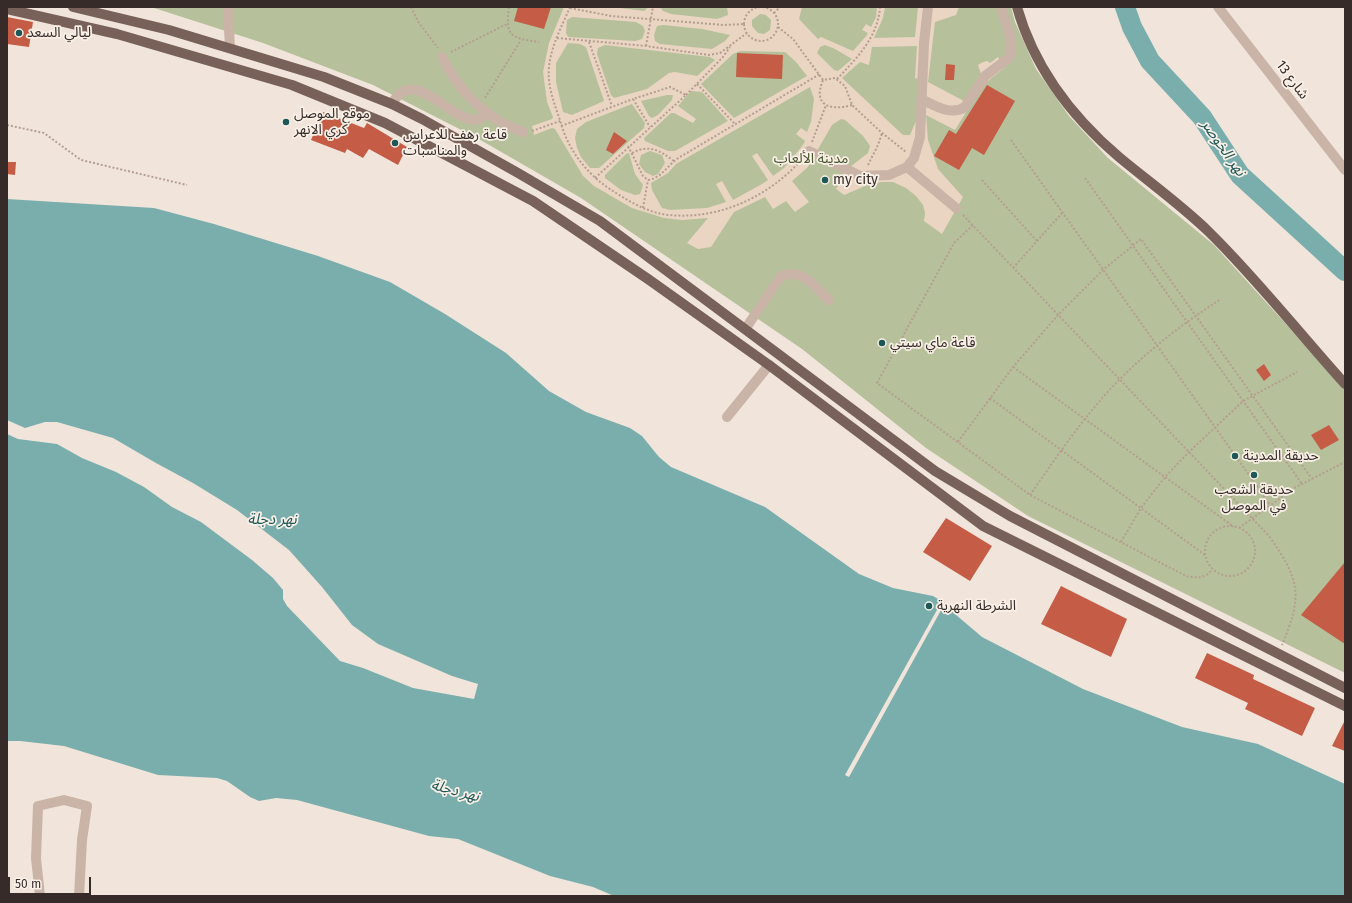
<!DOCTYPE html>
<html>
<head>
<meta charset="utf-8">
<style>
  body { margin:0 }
  #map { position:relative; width:1352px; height:903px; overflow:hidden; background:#f1e5db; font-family:"Fira Sans",sans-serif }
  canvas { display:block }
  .frame { position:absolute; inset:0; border:8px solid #362b28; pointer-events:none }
  .scale { position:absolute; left:8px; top:877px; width:83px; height:18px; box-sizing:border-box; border:2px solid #362b28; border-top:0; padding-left:5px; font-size:12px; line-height:14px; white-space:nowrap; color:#362b28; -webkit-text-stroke:3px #f9f0e7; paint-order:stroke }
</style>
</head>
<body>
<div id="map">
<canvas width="1352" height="903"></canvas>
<div class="frame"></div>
<div class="scale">50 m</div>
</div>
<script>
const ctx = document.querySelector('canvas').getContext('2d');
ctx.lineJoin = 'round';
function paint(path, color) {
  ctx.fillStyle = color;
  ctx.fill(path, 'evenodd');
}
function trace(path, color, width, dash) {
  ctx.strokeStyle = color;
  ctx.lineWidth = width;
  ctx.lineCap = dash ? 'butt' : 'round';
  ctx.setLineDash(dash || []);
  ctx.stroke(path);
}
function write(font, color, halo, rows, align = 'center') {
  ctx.font = font + ' "Fira Sans","Noto Sans Arabic",sans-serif';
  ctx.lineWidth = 3.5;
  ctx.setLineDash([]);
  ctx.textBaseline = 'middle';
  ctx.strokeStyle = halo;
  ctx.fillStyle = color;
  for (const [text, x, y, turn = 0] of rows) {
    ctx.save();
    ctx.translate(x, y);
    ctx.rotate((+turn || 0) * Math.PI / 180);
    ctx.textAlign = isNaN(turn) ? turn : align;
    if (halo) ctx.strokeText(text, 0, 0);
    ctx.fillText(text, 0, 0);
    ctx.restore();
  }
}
paint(new Path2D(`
  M151 7H1011L1015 22 1036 69 1069 116 1108 158 1214 245 1345 389V673L1028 516 926 448 802 349 581 198 477 138 373 85 263 43Z`), '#b6c09b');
paint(new Path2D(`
  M564 7H612L644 11 649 7H660L663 11 671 14 717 19 728 15 727 7H802L799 19 818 39 821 37 853 51 867 35 868 33 862 30 866 24 871 27 876 17 877 7H885L883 18 874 38 915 37 918 7H959L956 15 935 22 928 82 964 101 981 74 978 65 981 63 987 61 990 63 998 57 1004 68 983 85 955 130 926 115 928 140 938 169 963 197 942 234 924 221 925 213 923 205 916 196 906 188 893 182H882L870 184 844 195 836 189 844 177 843 172 816 159 812 160 807 168 792 181 809 202 795 212 786 201 773 209 765 197 734 212 711 247 698 249 687 243 708 218 682 220 664 218 632 208 594 186 583 176 555 129 552 128 534 135 532 126 552 119 553 117 547 102 543 72 549 43ZM760 14 766 15 771 20 770 30 764 34 758 33 752 26V20ZM572 17 636 22 643 26 645 31 642 39 635 41 568 37 566 33 567 20ZM663 25 702 29 730 35 725 41 712 49 660 44 655 41 654 35 657 26ZM568 43 580 44 586 47 604 101 572 115 563 112 556 82V63ZM605 45 710 57 715 60 697 76 675 72 669 73 647 89 614 98 611 95 597 54 598 48ZM825 45 835 49 852 59 838 71 834 70 817 53 820 47ZM917 46 915 78 919 79 918 116 910 135H903L842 78 860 62 869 65 872 47ZM740 51 785 52 796 62 807 76 734 118 701 84 733 54ZM810 87 814 99 811 122 807 132 801 128 796 134 805 141 803 145 784 168 773 176 757 153 752 156 768 180 762 184 733 200 722 181 716 184 726 202 707 208 670 210 662 208 652 190 651 183 668 173 676 164ZM691 91 702 92 728 121 675 151H668L645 141 644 138 671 113H674L693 123 696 119 678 106ZM667 95H673L672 100 658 115 652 118 649 116 641 101ZM632 104 645 123 644 128 599 168H590L581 157 577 148 575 138 577 129 586 122ZM841 119 845 120 863 136 870 146 868 153 850 167 817 151 832 125ZM650 151 662 155 665 163 658 174 653 176 645 172 639 164 641 155ZM629 153 635 174 643 185 640 194 635 195 621 190 605 178V175L626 154Z`), '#e9d5c2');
paint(new Path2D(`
  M7 199 154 208 214 224 318 256 390 282 445 314 506 353 549 391 586 412 630 428 642 436 659 457 671 467 765 507 859 574 893 588 933 596 945 603 955 614 982 637 1083 689 1182 727 1258 744 1345 784V896H614L593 887 550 876 458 839 429 836 297 800 276 798 259 801 250 797 227 781 217 778 158 775 64 746 20 741H7Z`), '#7aaead');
paint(new Path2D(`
  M7 420 25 428 45 422H57L113 438 156 463 193 483 237 510 289 550 322 587 352 625 378 644 452 676 478 684 474 699 413 688 363 668 340 661 287 606 283 599V590L273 578 252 560 201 522 172 507 144 487 116 472 82 458 57 444 18 439 7 434Z
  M942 601 945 603 849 777 845 775Z`), '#f1e5db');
trace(new Path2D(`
  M1125 7 1132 27 1150 61 1202 117 1240 175 1345 271`), '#7aaead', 20);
paint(new Path2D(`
  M518 7H551L544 29 514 21Z
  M7 17 33 22 29 47 7 44Z
  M737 53 783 55 782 79 736 77Z
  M946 64 955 65 954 80H945Z
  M987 85 1015 101 984 155 972 148 959 170 934 156 949 130 956 134Z
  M323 112 364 128 367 123 407 147 398 165 369 149 363 158 347 149 345 153 311 140Z
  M614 132 627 141 613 154 606 150Z
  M7 162H16L15 175 7 174Z
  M1264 364 1271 375 1264 381 1256 370Z
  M1329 425 1339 440 1321 450 1311 435Z
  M946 518 992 546 970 581 923 552Z
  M1345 562V644L1301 615Z
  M1061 586 1127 619 1111 657 1041 624Z
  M1207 653 1254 675 1253 679 1315 708 1302 736 1245 709 1248 703 1195 678Z
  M1345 720V751L1332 746Z`), '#c45c46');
trace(new Path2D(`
  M411 7 419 23 438 48
  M509 7C505 37 511 38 539 42
  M570 7C562 26 551 46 549 67 547 85 554 103 560 120 568 151 588 176 616 193 632 203 649 213 669 215 720 220 770 196 803 158
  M744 24a17 17 0 1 1 34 0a17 17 0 1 1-34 0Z
  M570 8 611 16 724 25 745 24
  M774 13 780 7
  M778 27 793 39 823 80
  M557 38 646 46 709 55 720 53 747 33
  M589 42 612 106
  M646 46 653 7
  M451 52 507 24
  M837 79C857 58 878 37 880 7
  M697 84 735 124
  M686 95 723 57 730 47
  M485 98 521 40
  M852 105C831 111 812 106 823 80L835 78 845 86 852 105 882 133 906 152
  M7 125 44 133 81 160 187 185
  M561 126 633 99
  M532 131 560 121
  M1011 140 1271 506
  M812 142 826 105
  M628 146 643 176 648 180C662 178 668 164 680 157L820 74
  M632 153C649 144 659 150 674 161
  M868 165 878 145 882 133
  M595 178 686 95 670 87 633 99 650 127
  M1085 178 1302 484
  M982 180 1037 241
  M643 208 648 180
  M963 215 1269 536C1300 580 1303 595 1282 645
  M973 225 954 243 877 383 1030 495 1186 576C1196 578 1206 579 1212 569
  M1013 268 1062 213
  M1013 367 1234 527
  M990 398 1205 555
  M958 442 1013 367 1058 315 1103 270 1141 239 1312 479
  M1030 495C1058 455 1086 413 1120 379 1151 348 1185 322 1221 299
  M1205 551a25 25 0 1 1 50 0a25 25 0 1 1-50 0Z
  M1239 528 1296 487 1345 462
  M1121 542 1141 508 1165 477 1189 452 1243 401 1297 372`), '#b59e91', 2, [2, 2]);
trace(new Path2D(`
  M228 7 230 48
  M1218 7 1345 170
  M442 57C458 90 486 120 523 132
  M923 100C936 106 951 116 965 107L985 76 1010 57 1011 39 1001 7
  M392 104C415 61 453 128 480 119L487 112
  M809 151 860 176 889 175 907 167 914 158 920 137 924 43 928 7
  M907 167 956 208
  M746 328 781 276C802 268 814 286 829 300
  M727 417 769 365
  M40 896 36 858 38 806 64 800 87 806 82 840 79 896`), '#c9b4a7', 10);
trace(new Path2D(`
  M73 7 169 30 324 77 392 104 422 119 518 173 600 221 935 471 1010 516 1345 688
  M1017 7C1034 67 1072 117 1119 157 1149 182 1180 204 1208 231 1257 279 1299 333 1345 384
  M7 9 117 34 292 85 385 123 533 201 648 279 769 365 983 526 1345 706`), '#786159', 10);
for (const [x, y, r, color] of [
  [19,33,4,"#1e5757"],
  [286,122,4,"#1e5757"],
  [395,143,4,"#1e5757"],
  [825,180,4,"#1e5757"],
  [882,343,4,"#1e5757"],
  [1235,456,4,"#1e5757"],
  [1254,475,4,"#1e5757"],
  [929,606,4,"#1e5757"]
]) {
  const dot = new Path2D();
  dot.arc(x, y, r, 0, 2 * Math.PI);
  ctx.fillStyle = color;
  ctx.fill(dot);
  trace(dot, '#f9f0e7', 1.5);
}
write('14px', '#362b28', '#f9f0e7', [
  ["ليالي السعد",27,33],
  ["موقع الموصل",294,114],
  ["كري الانهر",294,130],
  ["قاعة رهف للاعراس",403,135],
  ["والمناسبات",403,151],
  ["my city",833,180],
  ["قاعة ماي سيتي",890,343],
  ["حديقة المدينة",1243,456],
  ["حديقة الشعب",1254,490,"center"],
  ["في الموصل",1254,506,"center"],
  ["الشرطة النهرية",937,606]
], 'left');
write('14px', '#362b28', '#f9f0e7', [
  ["شارع 13",1292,80,53]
]);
write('14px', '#48542c', '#f9f0e7', [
  ["مدينة الألعاب",811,159]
]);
write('italic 15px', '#1e5757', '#f9f0e7', [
  ["نهر الخوصر",1223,148,55],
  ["نهر دجلة",272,520],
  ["نهر دجلة",455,791,15]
]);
</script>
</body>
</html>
